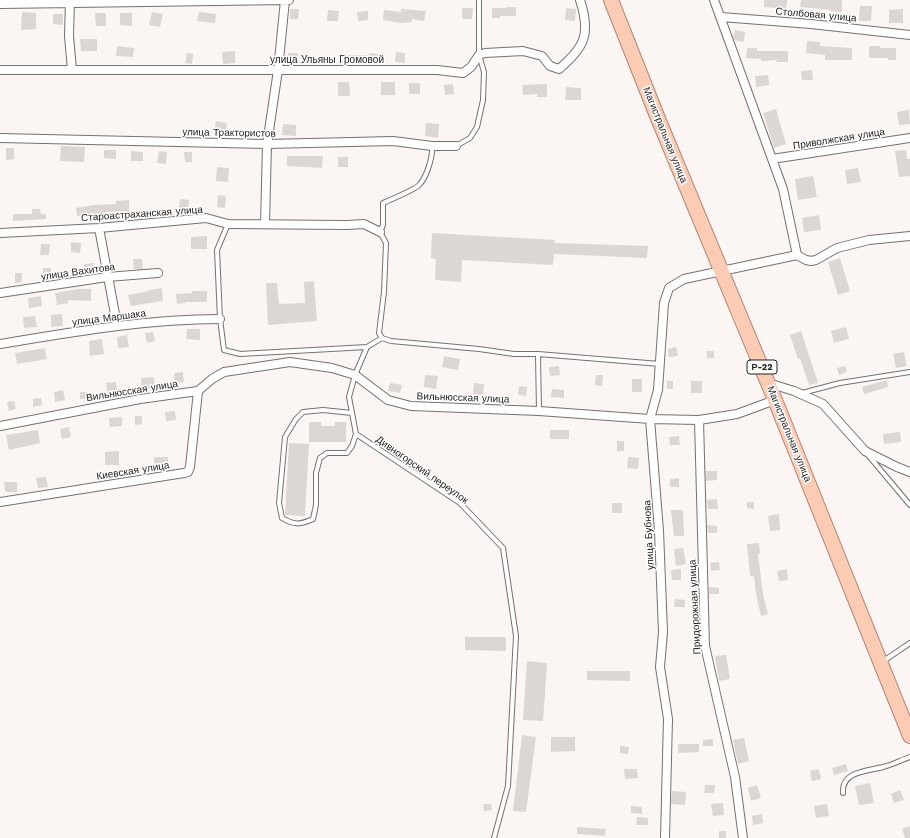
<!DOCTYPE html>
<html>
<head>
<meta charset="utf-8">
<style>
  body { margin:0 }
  canvas { display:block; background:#fbf5f3 }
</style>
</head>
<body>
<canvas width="910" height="838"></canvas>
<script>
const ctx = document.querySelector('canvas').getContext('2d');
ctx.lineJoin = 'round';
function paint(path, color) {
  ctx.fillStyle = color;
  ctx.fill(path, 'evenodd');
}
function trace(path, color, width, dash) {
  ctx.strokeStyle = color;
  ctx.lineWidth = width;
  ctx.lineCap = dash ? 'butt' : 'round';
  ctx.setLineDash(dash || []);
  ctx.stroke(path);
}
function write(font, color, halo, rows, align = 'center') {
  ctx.font = font + ' "Work Sans",sans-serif';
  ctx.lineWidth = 3;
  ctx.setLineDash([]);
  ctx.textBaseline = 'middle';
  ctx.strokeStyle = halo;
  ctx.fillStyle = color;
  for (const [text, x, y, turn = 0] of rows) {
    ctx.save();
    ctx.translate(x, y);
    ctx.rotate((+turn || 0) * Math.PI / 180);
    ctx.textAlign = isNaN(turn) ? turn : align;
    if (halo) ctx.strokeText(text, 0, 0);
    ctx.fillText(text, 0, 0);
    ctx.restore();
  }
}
paint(new Path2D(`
  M764 0H787L786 9 764 7Z
  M801 0H842V12L830 11 831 10 800 7Z
  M860 6H872L871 21H859Z
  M507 7H516V16H500V18H492V8H507Z
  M462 8H473L472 19H462Z
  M566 8 576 9 575 21 565 20Z
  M290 9H299L298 19H290Z
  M401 9 426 11 424 21 412 19V22L401 23 383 20 384 10 401 12Z
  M903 9V23H889V10Z
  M328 10 339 11 338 21H327Z
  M368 11V20L358 21 357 12Z
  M22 12 36 13V29L21 30Z
  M152 12 163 14 160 27 149 25Z
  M199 12 216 14 215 23 197 21Z
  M95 13H106V26H96Z
  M120 13H132V26L120 25Z
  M53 14H63V25L53 24Z
  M735 30 745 32 744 42 734 40 733 37Z
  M80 39H97V51H81Z
  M807 41 820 42V46L852 48V60H825V55L806 53Z
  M117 46 134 48 133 57 116 56Z
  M869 46H880V48H896V60H888V58H869Z
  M747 48H757V51H788V62H776L777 60 761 61V59L746 58Z
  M235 51V63L223 64 222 52Z
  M396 52 405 53V63L395 62Z
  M187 53 193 54 192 64 185 63Z
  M288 53H298V63H287Z
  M369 53 378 54V63L358 62V64H345V55H369Z
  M812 70 813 80H802L801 71Z
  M768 75 769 85 756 87 755 76Z
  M338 82H349L350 96H338Z
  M381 82H395V95H381Z
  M409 83H420V94H409Z
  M453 84 454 94 445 95 444 85Z
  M547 84V97H537V94L523 95 522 85Z
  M566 87 581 88V100H565Z
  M776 109 786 144 774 148 763 113Z
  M909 110 910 124 899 125 897 112Z
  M216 121 227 123 225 135 214 133Z
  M426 123 439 124 438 138 425 136Z
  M283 124 296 125V136L282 135Z
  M61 146 85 147 84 162 60 161Z
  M6 148H14V159L6 160Z
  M104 150H116V159L104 158Z
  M906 150 907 159H910V176L899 177 895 151Z
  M131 151 143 152V161H131Z
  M159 151 167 152 166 164 157 163Z
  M184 152H192V162H185Z
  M287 156H323L322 168 287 166Z
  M338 157H348V167H338Z
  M217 167 229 168 228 182 216 181Z
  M858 168 861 182 847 184 845 170Z
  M813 176 817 197 798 200 795 179Z
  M218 195 226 196 225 208 217 207Z
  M180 199 189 200 188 211 179 210Z
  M129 200V211L105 212V216L95 217 94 213 77 216 76 208 94 205 116 204V201Z
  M32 209H40L41 214H46V219L13 221V214H32Z
  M819 215 821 230 804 232 802 218Z
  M432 233 555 240 554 243 648 246 647 258 554 254 553 265 462 260 461 282 435 280 436 259 431 258Z
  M207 236V249H191V237Z
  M71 242 81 243 80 253 71 252Z
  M41 244H50L49 255H40Z
  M840 258 850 291 838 295 828 262Z
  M133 259H142L143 269H134Z
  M94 263V273L85 275 84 264Z
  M43 268H51V278H43Z
  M15 273H22V282L15 283Z
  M314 281 317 321 268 325 266 283H277L279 304 305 303 304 282Z
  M162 288 163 301 131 306 128 295 149 291 148 290Z
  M78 289H91V301L68 300V303L57 305 55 293Z
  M192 291H207V302H185V303L177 304 176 294 192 293Z
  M41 296 42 306 29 308 28 298Z
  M62 314 63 326 51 327V315Z
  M35 316 37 327 24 328 23 317Z
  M846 327 849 339 834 343 831 331Z
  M187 329H200V340L186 339Z
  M801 331 818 383 809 385 800 358 798 359 790 335Z
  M153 332 155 341 147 343 145 333Z
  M127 335 129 347 118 348 117 337Z
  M102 339 104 354 90 356 89 341Z
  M676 347 678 356 669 357 668 349Z
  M45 348 47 359 17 364 15 353Z
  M707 351H714V358H707Z
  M904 352 907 366 896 368 893 354Z
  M444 356 460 359 458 370 442 367Z
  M559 366 560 375 550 376 549 367Z
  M845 366 847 372 839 375 837 368Z
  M183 372 184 382 175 383 174 373Z
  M425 375 438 376 436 389 424 387Z
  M596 375H603L602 386 595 385Z
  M154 377 155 388 142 389 141 378Z
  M632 379H642V392H632Z
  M887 380 888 387 864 394 862 387Z
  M667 381H673V389H667Z
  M691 381H702V393H691Z
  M116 382 118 394 108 395 106 383Z
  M390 383 402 385 400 393 388 391Z
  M474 383 484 384 483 396 473 394Z
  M519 386 527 387 526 396 518 395Z
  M552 389 564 390V398L551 397Z
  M63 390 65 400 55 402 54 392Z
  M80 392H88V399H80Z
  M41 398 42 405 33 407V399Z
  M14 401 16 409 9 411 7 402Z
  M175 411 176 420 166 421 165 412Z
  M135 416H142V424L135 425Z
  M122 417V426L110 427 109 418Z
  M309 422H321V426H335V422H346V442H309Z
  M69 427 71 437 62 439 60 429Z
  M38 430 40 443 9 450 6 435Z
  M550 430H569V439H550Z
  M900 432 901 442 884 444 883 434Z
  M679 436 680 445H670L669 437Z
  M617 441H624V451H617Z
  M289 443 309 444 305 516 285 515Z
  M119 451V465H105V452Z
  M154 457H168V468L155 469Z
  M628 457 639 458 638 469 627 468Z
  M706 471H717V480L706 481Z
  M46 477 48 487 38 488 36 478Z
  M679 478V487H670V479Z
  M4 482H17V492H5Z
  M717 499 718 509H708L707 500Z
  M747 502H754V509L747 508Z
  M612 503H622V513H612Z
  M671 510H683L684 536H674Z
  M779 514 780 530 770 531 768 516Z
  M707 525 717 526V533H708Z
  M759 543 760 553 758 554 763 594 768 614 761 616 756 594 754 576H750L747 544Z
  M683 548 686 564 676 566 674 549Z
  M719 562 720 570 711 571 710 563Z
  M681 569V580H672L671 570Z
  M787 569 788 580 779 581 777 571Z
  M709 587 719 588V594H709Z
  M675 599 685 600V607H674Z
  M465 637H506V651L465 650Z
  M726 655 730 679 719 681 715 656Z
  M527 661 547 663 543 721 523 720Z
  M587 671H630V681L587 680Z
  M522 735 536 737 526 812 513 811Z
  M551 737H575V751L551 752Z
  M744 738 749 761 738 764 733 740Z
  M713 739V746H703V740Z
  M678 744H699V752L678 753Z
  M620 746 629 747 628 754 620 753Z
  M846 764 848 771 834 775 832 768Z
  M624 769H637L638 778 625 779Z
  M819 769 821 779 812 781 810 771Z
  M870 783 874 803 859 805 855 786Z
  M705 785H715L714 793H704Z
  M757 785 761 798 751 801 748 788Z
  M900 790 904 800 894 803 891 794Z
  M672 791 686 792 685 805 671 804Z
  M723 803 724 815 713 816 711 804Z
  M483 804H491L492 810 484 811Z
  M827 804 829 816 816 818 814 806Z
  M631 806 642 807V814L631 813Z
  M762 814 763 823 753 825 752 816Z
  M637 817 648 818V825H636Z
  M910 826V838H905L902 829Z
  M577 827 606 829 605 836 577 834Z
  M719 831H726V838H719Z`), '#dcd7d5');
const service = new Path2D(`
  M432 146C433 156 427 177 419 185 416 189 390 200 383 203V225L380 232 386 243 384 292 379 333 382 338 367 347 355 375 349 397 356 434 460 503 503 548 516 636 508 786 494 838
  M456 146 470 138 477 127 483 100 484 72 479 55V0
  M228 224 217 250 220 319 224 350 240 354 367 347
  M382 338 391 341 479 349 514 354H538L660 364
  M538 354 539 411
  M802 393 840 383 910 372
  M352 413 323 410 303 412 296 419 285 437 279 503 282 518C294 525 300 525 313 519L316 505V473L320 458 327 453H347L352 446 356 434
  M868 455 910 505
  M882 662 910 643
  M843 793C841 771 868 771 883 767 892 765 901 760 910 757`);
const minor = new Path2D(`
  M70 0 69 36 72 70
  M714 0 783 189 797 255
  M0 4 289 0
  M721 17 811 24 910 35
  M0 70H437L463 73 471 67 479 55 485 53 523 51 542 56 550 66 559 69C585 47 591 34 580 0
  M0 138 267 144 393 141 432 146H456
  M772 159 910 138
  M265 224 267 144 278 70 285 0
  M99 228 117 325
  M0 233 99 228 206 218 228 224 347 225 364 224 380 232
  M0 293 107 277 158 273
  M0 344C73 332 146 319 220 319
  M768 383 794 391 823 404 865 451 897 467 910 472
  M699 420 705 646 735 777 743 838
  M0 426 140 399 198 391 212 379 224 372 290 362 332 368 355 375 388 400 411 406 539 411 650 419 699 420 737 414 775 400
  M0 502 184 473 188 472 190 467 198 391
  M665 838 668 719 660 667 663 632 659 531 650 419 658 390 664 303 669 288 684 279 797 255 806 260 811 261 816 260 837 248 869 240 910 236`);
const trunk = new Path2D(`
  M611 0 657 116 775 400 910 736`);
trace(service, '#76716f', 6);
trace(minor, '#76716f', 10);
trace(trunk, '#af8774', 16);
trace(service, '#fff', 4);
trace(minor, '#fff', 8);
trace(trunk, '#fccbb4', 14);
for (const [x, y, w] of [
  [762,367,30]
]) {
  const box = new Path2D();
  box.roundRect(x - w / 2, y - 7, w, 14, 3);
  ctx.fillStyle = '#fff';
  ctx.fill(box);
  trace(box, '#232120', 1);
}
write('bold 9px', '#232120', null, [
  ["Р-22",762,367]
]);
write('10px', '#232120', '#fff', [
  ["Столбовая улица",816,15,5],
  ["улица Ульяны Громовой",327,60],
  ["улица Трактористов",229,133,1],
  ["Магистральная улица",665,135,68],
  ["Приволжская улица",839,139,-9],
  ["Староастраханская улица",142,214,-4],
  ["улица Вахитова",78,272,-8],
  ["улица Маршака",109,318,-7],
  ["Вильнюсская улица",132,391,-9],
  ["Вильнюсская улица",463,398,2],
  ["Магистральная улица",789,434,68],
  ["Дивногорский переулок",422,470,35],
  ["Киевская улица",133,471,-9],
  ["улица Бубнова",649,535,-93],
  ["Придорожная улица",695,607,-93]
]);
</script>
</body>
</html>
